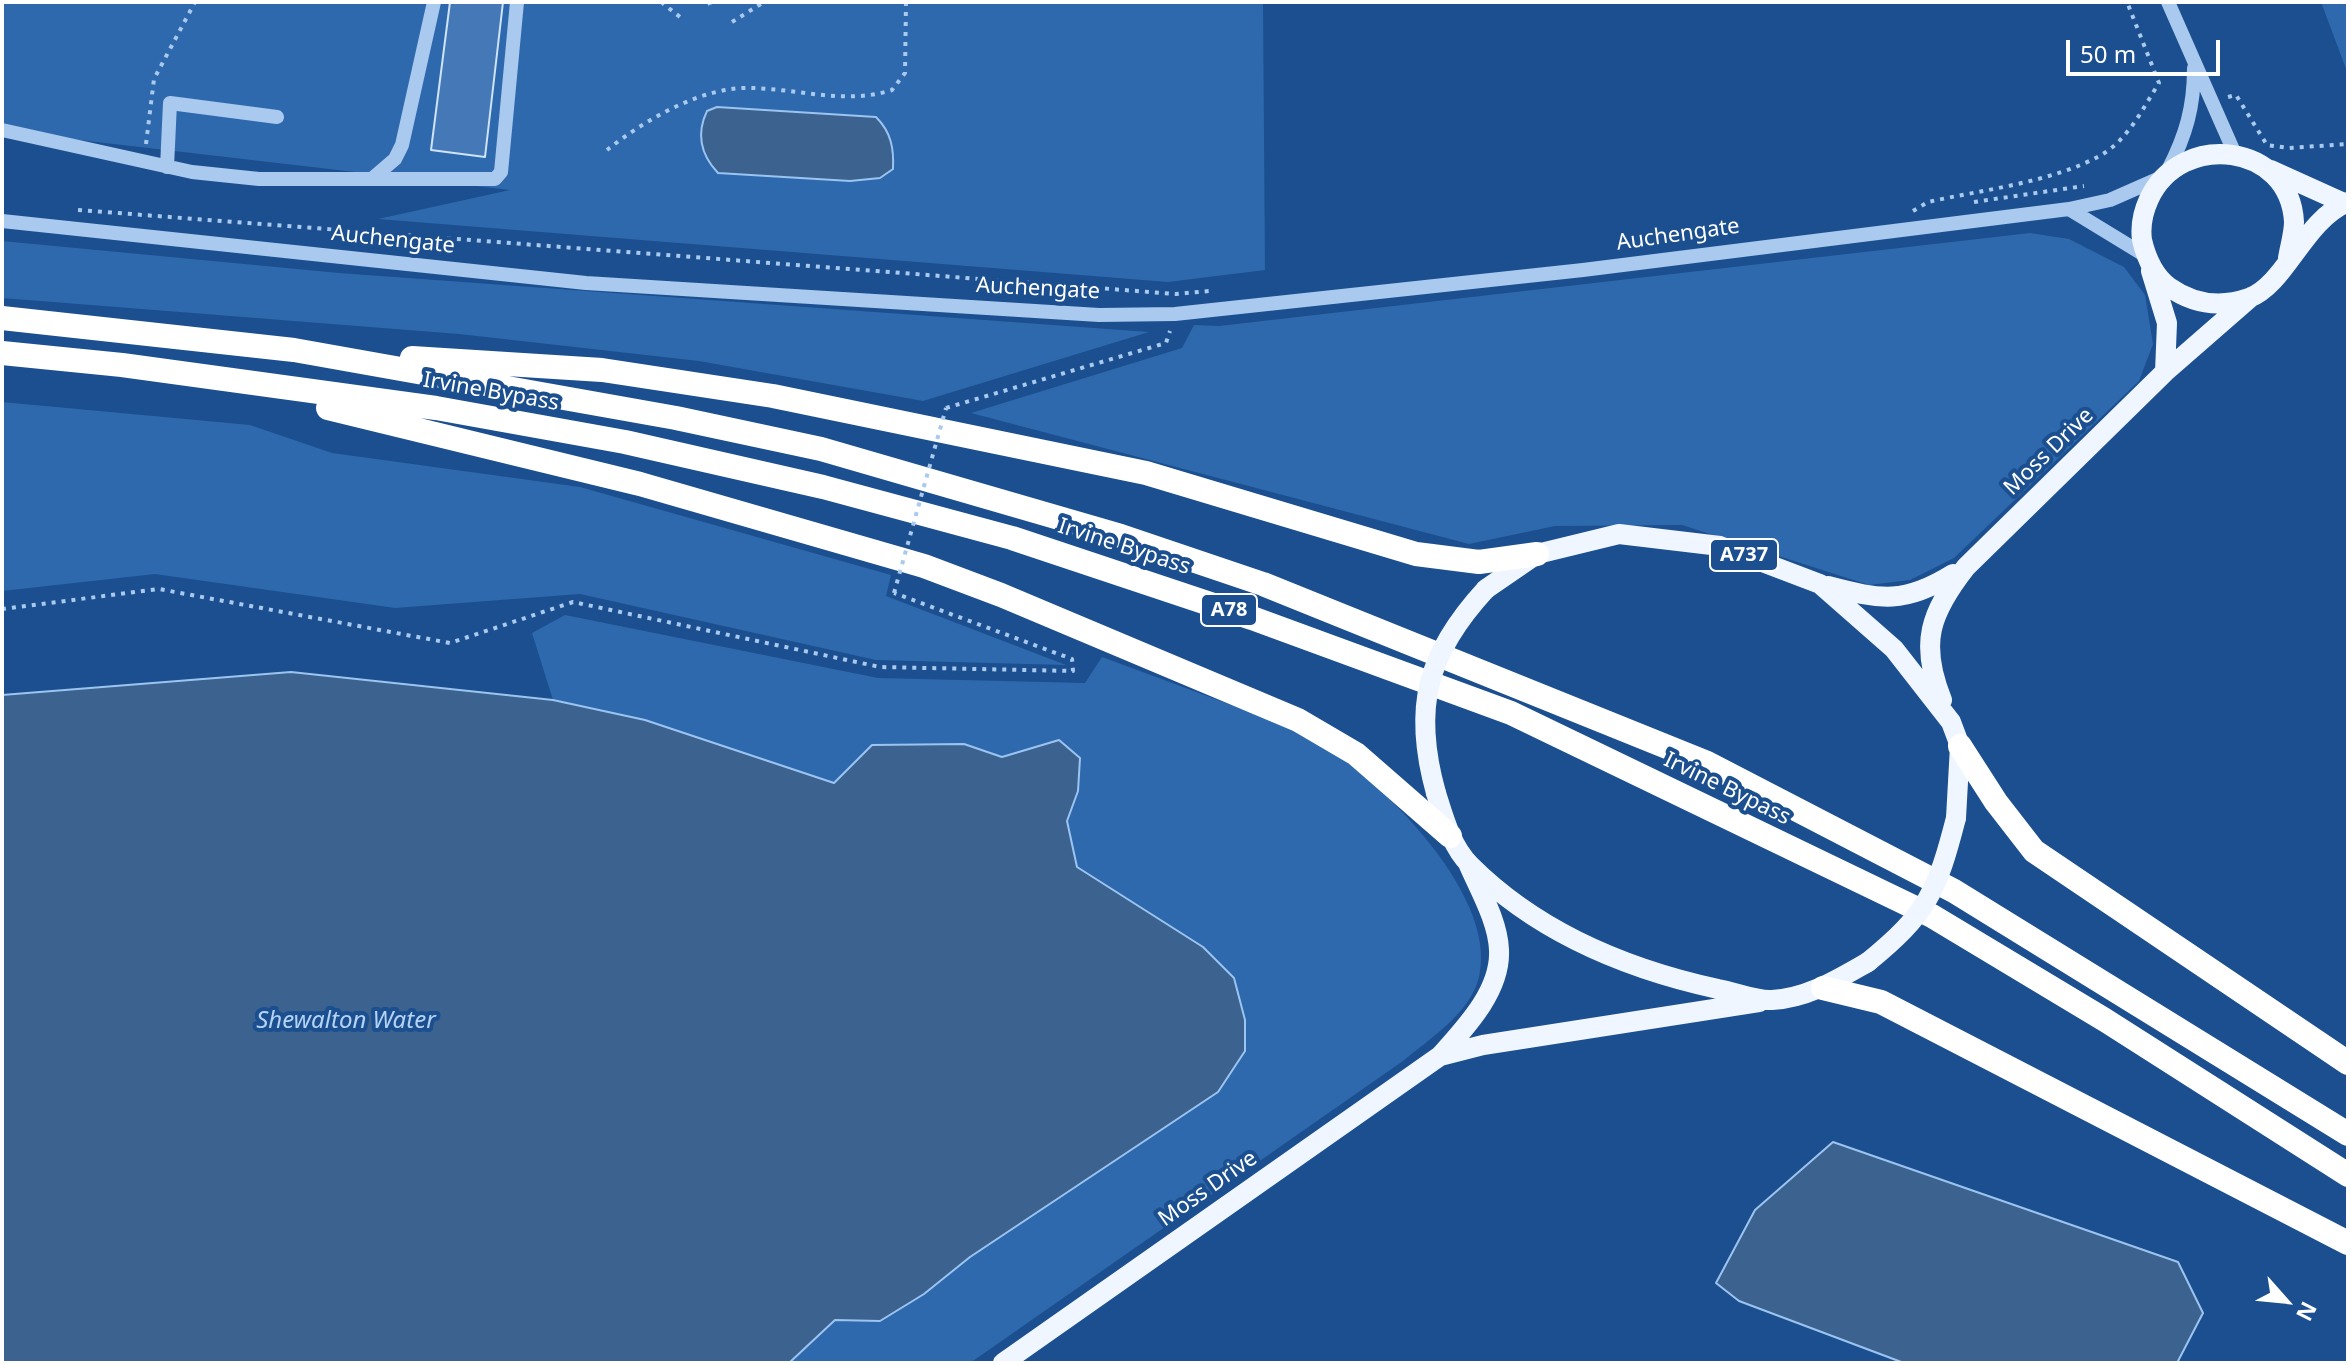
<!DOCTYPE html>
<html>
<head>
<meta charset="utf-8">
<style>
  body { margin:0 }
  #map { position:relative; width:2350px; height:1365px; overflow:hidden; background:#1b4f8f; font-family:"Noto Sans",sans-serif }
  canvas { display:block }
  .frame { position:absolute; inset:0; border:4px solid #fff; pointer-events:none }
  .north { position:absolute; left:2246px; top:1261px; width:80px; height:80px; -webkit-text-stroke:6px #1b4f8f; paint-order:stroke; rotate:117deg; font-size:22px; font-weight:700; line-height:32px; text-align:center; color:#fff }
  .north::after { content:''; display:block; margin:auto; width:28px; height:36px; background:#fff; clip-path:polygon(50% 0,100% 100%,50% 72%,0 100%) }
  .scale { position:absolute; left:2066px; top:40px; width:154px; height:36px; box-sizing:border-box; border:4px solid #fff; border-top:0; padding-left:10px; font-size:24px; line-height:28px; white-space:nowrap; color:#fff; -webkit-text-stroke:6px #1b4f8f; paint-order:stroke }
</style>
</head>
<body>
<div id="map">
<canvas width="2350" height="1365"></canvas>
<div class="frame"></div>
<div class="north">N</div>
<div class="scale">50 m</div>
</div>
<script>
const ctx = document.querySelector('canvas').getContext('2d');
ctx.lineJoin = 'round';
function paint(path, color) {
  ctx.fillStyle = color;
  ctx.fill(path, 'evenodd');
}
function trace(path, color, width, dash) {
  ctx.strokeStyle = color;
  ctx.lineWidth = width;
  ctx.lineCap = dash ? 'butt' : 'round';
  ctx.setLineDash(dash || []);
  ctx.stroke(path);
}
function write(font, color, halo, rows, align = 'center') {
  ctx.font = font + ' "Noto Sans",sans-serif';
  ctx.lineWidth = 8;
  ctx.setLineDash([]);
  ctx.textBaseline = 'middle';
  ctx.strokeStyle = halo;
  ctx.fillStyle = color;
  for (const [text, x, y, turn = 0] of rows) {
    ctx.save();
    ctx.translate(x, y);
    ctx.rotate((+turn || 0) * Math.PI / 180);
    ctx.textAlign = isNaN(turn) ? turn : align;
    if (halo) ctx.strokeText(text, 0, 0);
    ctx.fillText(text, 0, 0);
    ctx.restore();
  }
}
paint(new Path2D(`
  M2 2H1263L1265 270 1168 282 378 219 510 190 2 131Z
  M2321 2H2348V74Z
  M2030 233 2069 239 2124 267 2145 295 2153 344 2139 381 1954 558 1910 580 1869 585 1682 525 1555 526 1469 544 971 413 1182 348 1194 325 1219 326Z
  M2 241 339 273 1149 332 923 401 699 361 459 334 2 298Z
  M2 402 250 425 332 453 580 487 891 575 886 596 1066 665 876 660 580 594 395 608 155 574 2 591Z
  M565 615 878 678 1085 683 1102 657C1148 674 1194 691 1239 708 1260 716 1283 722 1302 732 1369 767 1500 892 1479 977 1470 1014 1430 1038 1403 1061L970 1363H789L835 1320 880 1321 924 1294 970 1257 1234 978 1203 947 1077 867 1067 821 1078 791 1059 740 1002 757 964 744 872 745 835 783 645 720 553 700 532 633Z`), '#2e69ad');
const water = new Path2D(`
  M717 107 876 117C891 132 894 148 893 169L880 178 850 181 718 173C701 155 696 134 707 111Z
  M291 672 553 700 645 720 834 783 872 745 964 744 1002 757 1059 740 1080 758 1078 791 1067 821 1077 867 1203 947 1234 978 1245 1020V1051L1218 1092 970 1257 924 1294 880 1321 835 1320 789 1363H2V695Z
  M1833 1142 2178 1262 2203 1313 2177 1363H1904L1739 1301 1716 1283 1755 1210Z`);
paint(water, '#3c6290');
trace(water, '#9cc4f0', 2);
const building = new Path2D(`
  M450 2H503L485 157 431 150Z`);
paint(building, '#4478b7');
trace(building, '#cfe3fa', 2);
trace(new Path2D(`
  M661 2 680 17
  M709 2 710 5
  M732 22 764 2
  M2228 97 2236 95 2267 145 2289 148 2348 144
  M146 144 154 79 195 2
  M607 150C645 120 702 86 752 88 799 89 846 105 892 90L905 73 906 2
  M1974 202 2084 186
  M78 210 1176 294 1209 291
  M1913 211 1928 202C1981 190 2054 182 2101 155 2128 140 2143 108 2159 83L2127 2
  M946 408 1166 343 1170 331
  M2 609 159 589 450 643 573 602 880 667 1073 671 1072 659 894 593`), '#a9c9ee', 4, [4, 6]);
trace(new Path2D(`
  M2168 2 2235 154
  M2 130 192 172 259 179H495L501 172 517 2
  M167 167 170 103 277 117
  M2168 170C2186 135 2194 107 2194 68
  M374 177 395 159 402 145 434 2
  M2069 209 2146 256
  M2 221 586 283 1099 315 1175 314 1583 270 2069 209 2110 200 2160 178`), '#a9c9ee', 14);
trace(new Path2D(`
  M2271 170 2344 203
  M2288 258C2290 246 2294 233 2294 222 2290 143 2181 130 2149 199 2143 212 2140 225 2142 240 2146 257 2154 276 2169 287 2193 304 2220 308 2249 298 2286 284 2304 220 2348 202
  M2151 271 2167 323 2165 372
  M1828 586C1881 600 1905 604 1953 574
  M1486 589 1537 554 1619 534 1720 546 1820 584 1894 649 1951 722 1960 746 1956 818
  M1942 700C1919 643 1930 613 1966 567L2165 372 2251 297
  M1436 793C1444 818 1451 846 1470 865 1537 932 1626 969 1718 989 1735 992 1756 1001 1772 1000 1808 998 1838 979 1868 962
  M1440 1056 1483 1045 1759 1002
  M1003 1363 1440 1056C1465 1028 1501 991 1499 950 1498 921 1479 889 1468 863`), '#f0f6ff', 20);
trace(new Path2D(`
  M2 318 294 350 676 418 821 449 1121 536 1263 584 1707 763 1954 891 2348 1134
  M2 353 122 365 436 408 625 442 823 487 1012 538 1252 618 1511 713 1932 916 2105 1020 2348 1175
  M412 358 602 370 773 396 1146 473 1416 554 1479 562 1537 554
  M328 408 640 484 924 566 1001 595 1298 720 1356 754 1450 836
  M1960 746 1996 802 2034 851 2348 1063
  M1823 988 1881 1002 2348 1243`), '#fff', 24);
trace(new Path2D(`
  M894 593 946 408`), '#a9c9ee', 4, [4, 6]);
trace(new Path2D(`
  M1436 793C1412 707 1427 653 1486 589
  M1868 962C1927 914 1937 892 1956 818`), '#f0f6ff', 20);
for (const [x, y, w] of [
  [1744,555,68],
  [1229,610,56]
]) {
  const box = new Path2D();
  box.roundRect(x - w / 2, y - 16, w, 32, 6);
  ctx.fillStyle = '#1b4f8f';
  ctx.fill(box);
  trace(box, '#fff', 2);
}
write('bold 20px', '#fff', null, [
  ["A737",1744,555],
  ["A78",1229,610]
]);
write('22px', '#fff', '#1b4f8f', [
  ["Auchengate",1678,235,-8],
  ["Auchengate",393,240,6],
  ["Auchengate",1038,289,3],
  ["Irvine Bypass",491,392,10],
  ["Moss Drive",2049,452,-44],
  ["Irvine Bypass",1124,547,18],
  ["Irvine Bypass",1727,789,26],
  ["Moss Drive",1208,1189,-35]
]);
write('italic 24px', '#b5d3f5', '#1b4f8f', [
  ["Shewalton Water",346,1021]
]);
</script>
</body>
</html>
